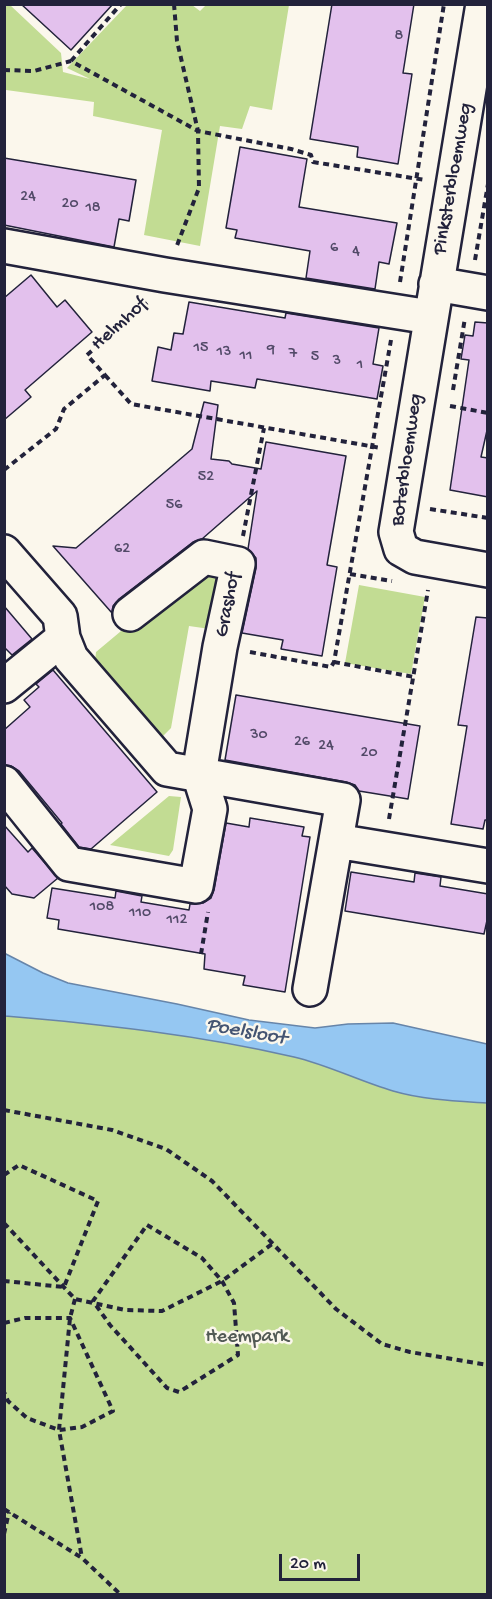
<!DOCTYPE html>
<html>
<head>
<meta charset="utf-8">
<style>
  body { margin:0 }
  #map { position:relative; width:492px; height:1599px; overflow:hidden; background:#fbf7ec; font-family:"Gochi Hand",sans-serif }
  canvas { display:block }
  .frame { position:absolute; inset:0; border:6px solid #22223b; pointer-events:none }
  .scale { position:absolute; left:279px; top:1554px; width:81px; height:27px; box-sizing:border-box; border:3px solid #22223b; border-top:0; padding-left:8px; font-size:18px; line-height:21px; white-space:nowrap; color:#22223b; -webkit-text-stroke:4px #fbf7ec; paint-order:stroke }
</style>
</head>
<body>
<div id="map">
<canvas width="492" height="1599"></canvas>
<div class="frame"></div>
<div class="scale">20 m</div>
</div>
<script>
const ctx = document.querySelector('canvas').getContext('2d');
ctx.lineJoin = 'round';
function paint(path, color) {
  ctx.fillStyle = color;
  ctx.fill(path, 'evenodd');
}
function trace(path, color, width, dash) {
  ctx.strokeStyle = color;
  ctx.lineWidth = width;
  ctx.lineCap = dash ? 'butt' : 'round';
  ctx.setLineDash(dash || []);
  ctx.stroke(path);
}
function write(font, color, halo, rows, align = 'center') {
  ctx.font = font + ' "Gochi Hand",sans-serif';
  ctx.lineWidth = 5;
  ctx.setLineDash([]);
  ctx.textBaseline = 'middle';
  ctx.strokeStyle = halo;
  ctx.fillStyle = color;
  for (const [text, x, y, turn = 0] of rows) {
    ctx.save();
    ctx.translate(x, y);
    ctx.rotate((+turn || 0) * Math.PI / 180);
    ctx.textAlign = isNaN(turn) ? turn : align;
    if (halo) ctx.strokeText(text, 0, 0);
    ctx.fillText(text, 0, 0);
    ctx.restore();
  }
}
paint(new Path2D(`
  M5 4 10 5 61 53 63 72 90 79 67 68 127 5H192L200 11 206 5H289L272 110 250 106 242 129 220 126 200 246 144 235 162 130 93 116 94 102 6 90 4 86Z
  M194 570 220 575 210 629 189 626 171 728 157 742 95 662 96 652Z
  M359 585 425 597 411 674 345 663Z
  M169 796 181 797 173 850 169 856 110 845Z
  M5 1016C101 1024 199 1035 294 1057 328 1065 359 1081 393 1091 424 1100 455 1101 487 1103V1594H5Z`), '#c2dc93');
const water = new Path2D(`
  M4 953 43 973 68 983 177 1004 249 1020 315 1028 348 1024 393 1023 487 1044V1103C455 1101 424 1100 393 1091 359 1081 328 1065 294 1057 199 1035 101 1024 5 1016Z`);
paint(water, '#95c7f2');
trace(water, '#6785a9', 1.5);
const building = new Path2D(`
  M21 4H113L71 50Z
  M332 4H414L403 73 412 74 398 164 357 157 358 147 310 139Z
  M240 147 307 159 299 207 397 223 389 264 379 262 375 289 306 278 310 251 235 238 237 230 226 228Z
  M4 158 136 180 129 221 119 219 114 247 4 225Z
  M31 275 57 307 65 300 92 332 25 390 31 397 4 420V298Z
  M189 302 285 318 286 313 379 328 373 364 383 366 377 399 257 379 255 388 211 381 210 391 152 381 158 347 171 350 174 333 183 334Z
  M475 322 488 323V426L481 457 488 458V497L450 490 469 360 461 359 465 335 473 336Z
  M204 402 218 405 211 459 229 461 232 464 261 469 266 442 346 456 327 565 337 567 322 656 281 649 283 640 242 633 256 568V558L248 549 257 491 202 539 193 542 119 599 113 606 112 613 53 546 76 548 192 449Z
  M4 606 32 639 12 655 4 647Z
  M476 617 488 618V820H485L483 829 451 824 467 726 458 725Z
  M53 670 157 792 91 849 79 847 61 824 62 823 19 771 11 766 4 765V730L30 707 24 700 39 687 36 684Z
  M236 695 420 726 408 799 359 791 355 785 346 782 225 760Z
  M250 818 304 827 302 836 310 837 285 992 243 985 245 976 204 969 205 954 58 929 59 920 47 918 52 888 115 898 116 891 142 896 141 902 189 910 190 904 203 903 211 898 214 890 226 823 249 827Z
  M4 825 28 852 32 848 58 878 34 898 12 894 4 885Z
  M351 872 414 882 415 873 441 877 440 886 488 894V916L484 934 345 911Z`);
paint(building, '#e3c1ed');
trace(building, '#22223b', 1.5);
const minor = new Path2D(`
  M483 4 396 532 401 549 415 557 488 570
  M4 246 165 275 430 317
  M436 284 488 293
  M4 552 60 616 63 638 71 658 167 769 343 800 310 989
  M4 686 63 638
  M4 783 69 864 196 886 210 809 199 774 220 647 238 564 204 557 130 614
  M336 841 488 866`);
trace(minor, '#22223b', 38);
trace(new Path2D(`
  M174 4 177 41 198 131 199 188 176 248
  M71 61 121 4
  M4 70 34 71 71 61 198 131 291 149 311 155 313 162 425 180
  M475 260 488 184
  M400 282 444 4
  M105 375 131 404 381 448
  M453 390 465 318
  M450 406 488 413
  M4 470 56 429 64 409 105 375 87 355 148 302
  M430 509 488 518
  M243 536 264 428
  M350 574 392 581
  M250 652 331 667 334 662 391 340
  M334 662 414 677
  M389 819 428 590
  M201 954 208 912
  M4 1110 112 1130 166 1149 212 1181 336 1309 382 1344 410 1352 488 1365
  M4 1175 19 1165 98 1201 64 1287 4 1281
  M4 1223 75 1299 125 1310 162 1311 222 1281 272 1244
  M147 1225 202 1258 222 1281 234 1303 238 1355 179 1392 167 1388 110 1325 93 1301Z
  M75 1299 70 1318 59 1430 82 1558
  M4 1323 25 1318H70L113 1411 82 1427 59 1430 27 1418 8 1401 4 1392
  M4 1509 82 1558 120 1594
  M4 1534 9 1512`), '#22223b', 4, [6, 4.5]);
trace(minor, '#fbf7ec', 33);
write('16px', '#524a68', null, [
  ["8",399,37],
  ["24",28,198],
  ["20",70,205],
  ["18",93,209],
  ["6",334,249],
  ["4",356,253],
  ["15",201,349],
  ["9",271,351],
  ["13",224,353],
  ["7",293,355],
  ["11",246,357],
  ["5",315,358],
  ["3",337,362],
  ["1",360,366],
  ["52",206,478],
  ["56",174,506],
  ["62",122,550],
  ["30",259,736],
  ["26",302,743],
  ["24",326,747],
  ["20",369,754],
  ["108",102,908],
  ["110",140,914],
  ["112",177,921]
]);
write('20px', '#22223b', '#fbf7ec', [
  ["Pinksterbloemweg",454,179,-80],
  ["Helmhof",120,325,-42],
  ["Boterbloemweg",408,460,-82],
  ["Grashof",229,605,-79]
]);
write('20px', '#525a55', '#fbf7ec', [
  ["Heempark",247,1338]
]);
write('italic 21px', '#445472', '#fbf7ec', [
  ["Poelsloot",246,1033,10]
]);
</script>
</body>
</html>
